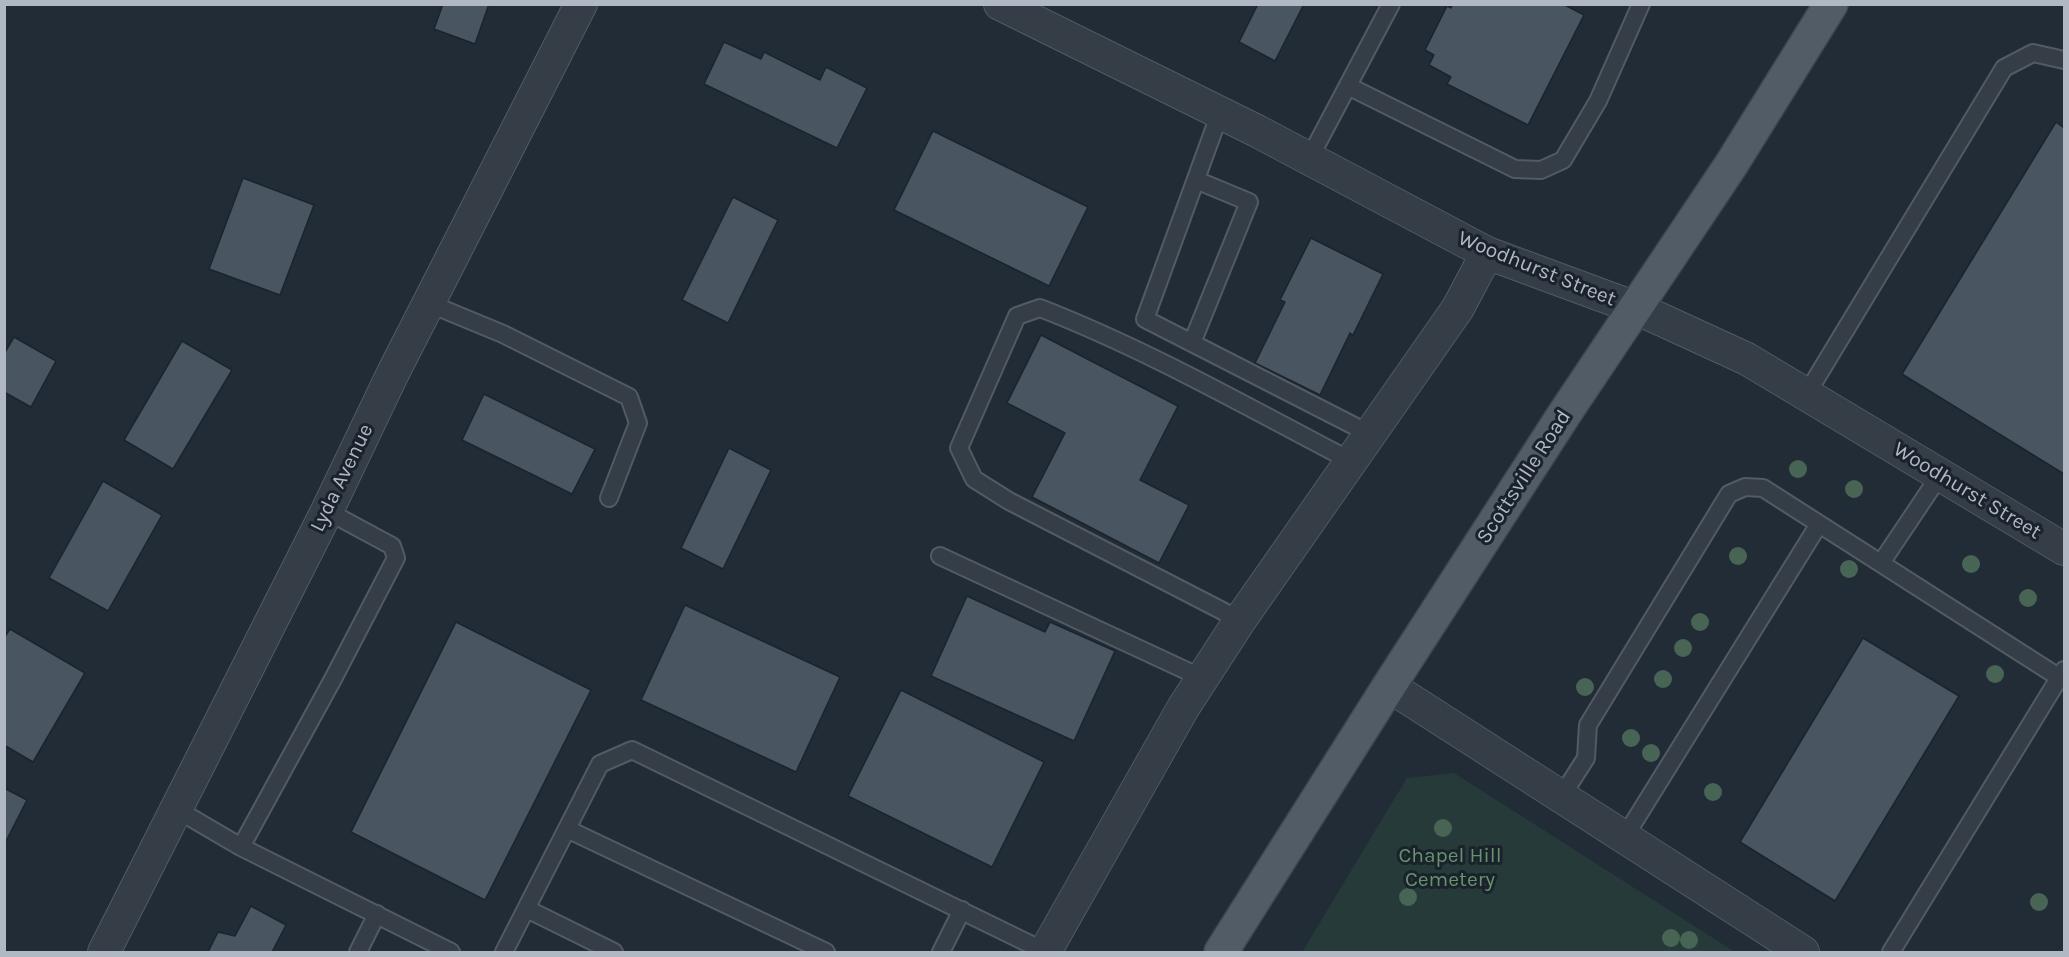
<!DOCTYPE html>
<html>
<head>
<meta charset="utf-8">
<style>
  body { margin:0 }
  #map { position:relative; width:2069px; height:957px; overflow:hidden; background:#212c36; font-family:Karla,sans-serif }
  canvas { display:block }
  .frame { position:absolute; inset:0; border:6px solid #afb8c3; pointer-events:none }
</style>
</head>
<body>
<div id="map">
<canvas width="2069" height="957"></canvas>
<div class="frame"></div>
</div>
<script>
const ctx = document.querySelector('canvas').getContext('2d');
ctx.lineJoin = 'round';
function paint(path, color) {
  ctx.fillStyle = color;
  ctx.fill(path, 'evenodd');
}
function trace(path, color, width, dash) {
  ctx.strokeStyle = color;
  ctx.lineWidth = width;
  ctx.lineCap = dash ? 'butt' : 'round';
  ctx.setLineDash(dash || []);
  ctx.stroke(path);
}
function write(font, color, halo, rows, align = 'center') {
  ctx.font = font + ' Karla,sans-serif';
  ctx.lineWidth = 6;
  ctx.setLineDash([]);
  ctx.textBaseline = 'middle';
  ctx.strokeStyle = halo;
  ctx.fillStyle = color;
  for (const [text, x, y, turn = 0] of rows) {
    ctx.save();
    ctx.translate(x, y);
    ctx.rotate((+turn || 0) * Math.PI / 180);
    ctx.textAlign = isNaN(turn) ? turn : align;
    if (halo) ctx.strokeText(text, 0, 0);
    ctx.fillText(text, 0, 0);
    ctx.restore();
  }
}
paint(new Path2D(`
  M1454 773 1735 952H1302L1407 778Z`), '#263a39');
const building = new Path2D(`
  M443 4H489L475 44 434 29Z
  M1258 4H1304L1275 61 1239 42Z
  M1453 4H1563L1584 15 1528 125 1447 84 1451 77 1429 65 1434 55 1425 50 1447 6 1451 8Z
  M724 42 761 59 764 52 820 80 826 67 867 88 837 148 704 84Z
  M2056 122 2064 128V474L1902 374Z
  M933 131 1088 207 1049 286 894 210Z
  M243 178 314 205 280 295 209 269Z
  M733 197 778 220 728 323 682 300Z
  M1311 238 1383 274 1353 335 1350 333 1320 395 1255 363 1285 302 1280 300Z
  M1041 335 1178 406 1140 480 1189 505 1159 563 1032 497 1065 433 1007 403Z
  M14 337 56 361 31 407 4 392V354Z
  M182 341 232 370 173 469 124 440Z
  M484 394 595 449 572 494 462 440Z
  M729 448 771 470 723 569 681 548Z
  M103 481 162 515 108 611 49 578Z
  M967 596 1045 632 1050 622 1115 651 1074 741 931 676Z
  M685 605 840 677 796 772 641 700Z
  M456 622 591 690 485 900 351 832Z
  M10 629 85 673 33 762 4 745V638Z
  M1863 638 1959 696 1835 901 1740 842Z
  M901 690 1044 762 992 867 848 796Z
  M4 788 27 800 4 845Z
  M251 906 286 925 272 952H208L218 932 235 936Z`);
paint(building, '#495662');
trace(building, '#1c242d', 1.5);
const service = new Path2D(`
  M1348 86 1515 169 1541 170 1563 160 1598 101 1641 4
  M1220 113 1145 319 1370 434
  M1309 159 1391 4
  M428 303 503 334 629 397 638 423 609 498
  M1192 343 1249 202 1196 180
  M1806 395 2004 68 2033 53 2064 60
  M940 556 1202 678
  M1881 563 1940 475
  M1240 620 1009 501 974 479 959 448 1017 316 1040 308C1148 350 1249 408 1351 461
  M1561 797 1586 758 1588 725 1729 494 1745 487 1763 488 2060 678
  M176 809 241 847 451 952
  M567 829 826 952
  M1624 838 1819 524
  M241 847 333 679 396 558 392 546 327 511
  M527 909 614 952
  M358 952 377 914
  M504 952 600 764 632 750 1046 952
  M941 952 962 910
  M1891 952 2064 670`);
const minor = new Path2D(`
  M1000 4 1257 131 1487 253 1636 308 1747 359 2064 549
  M1389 686 1803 952
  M104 952 327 511 393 373 581 4
  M1045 952 1183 708 1240 620 1458 308 1487 253`);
const primary = new Path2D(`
  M1221 952 1389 686 1565 413 1731 165 1831 4`);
trace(service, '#525b64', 20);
trace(minor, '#525b64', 34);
trace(primary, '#3e4650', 36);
trace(service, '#353d47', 16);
trace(minor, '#353d47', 32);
trace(primary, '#525c67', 33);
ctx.fillStyle = '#486455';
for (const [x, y] of [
  [1798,469],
  [1854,489],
  [1738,556],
  [1971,564],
  [1849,569],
  [2028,598],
  [1700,622],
  [1683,648],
  [1995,674],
  [1663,679],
  [1585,687],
  [1631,738],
  [1651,753],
  [1713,792],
  [1443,828],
  [1408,897],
  [2039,902],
  [1671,938],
  [1689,940]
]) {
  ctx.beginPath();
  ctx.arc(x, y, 9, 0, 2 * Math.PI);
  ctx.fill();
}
write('21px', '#afb8c3', '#1a222b', [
  ["Woodhurst Street",1537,269,22],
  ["Scottsville Road",1524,477,-57],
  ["Lyda Avenue",342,478,-64],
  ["Woodhurst Street",1967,491,31]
]);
write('21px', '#68926f', '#1a222b', [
  ["Chapel Hill",1450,856],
  ["Cemetery",1450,880]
]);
</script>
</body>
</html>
